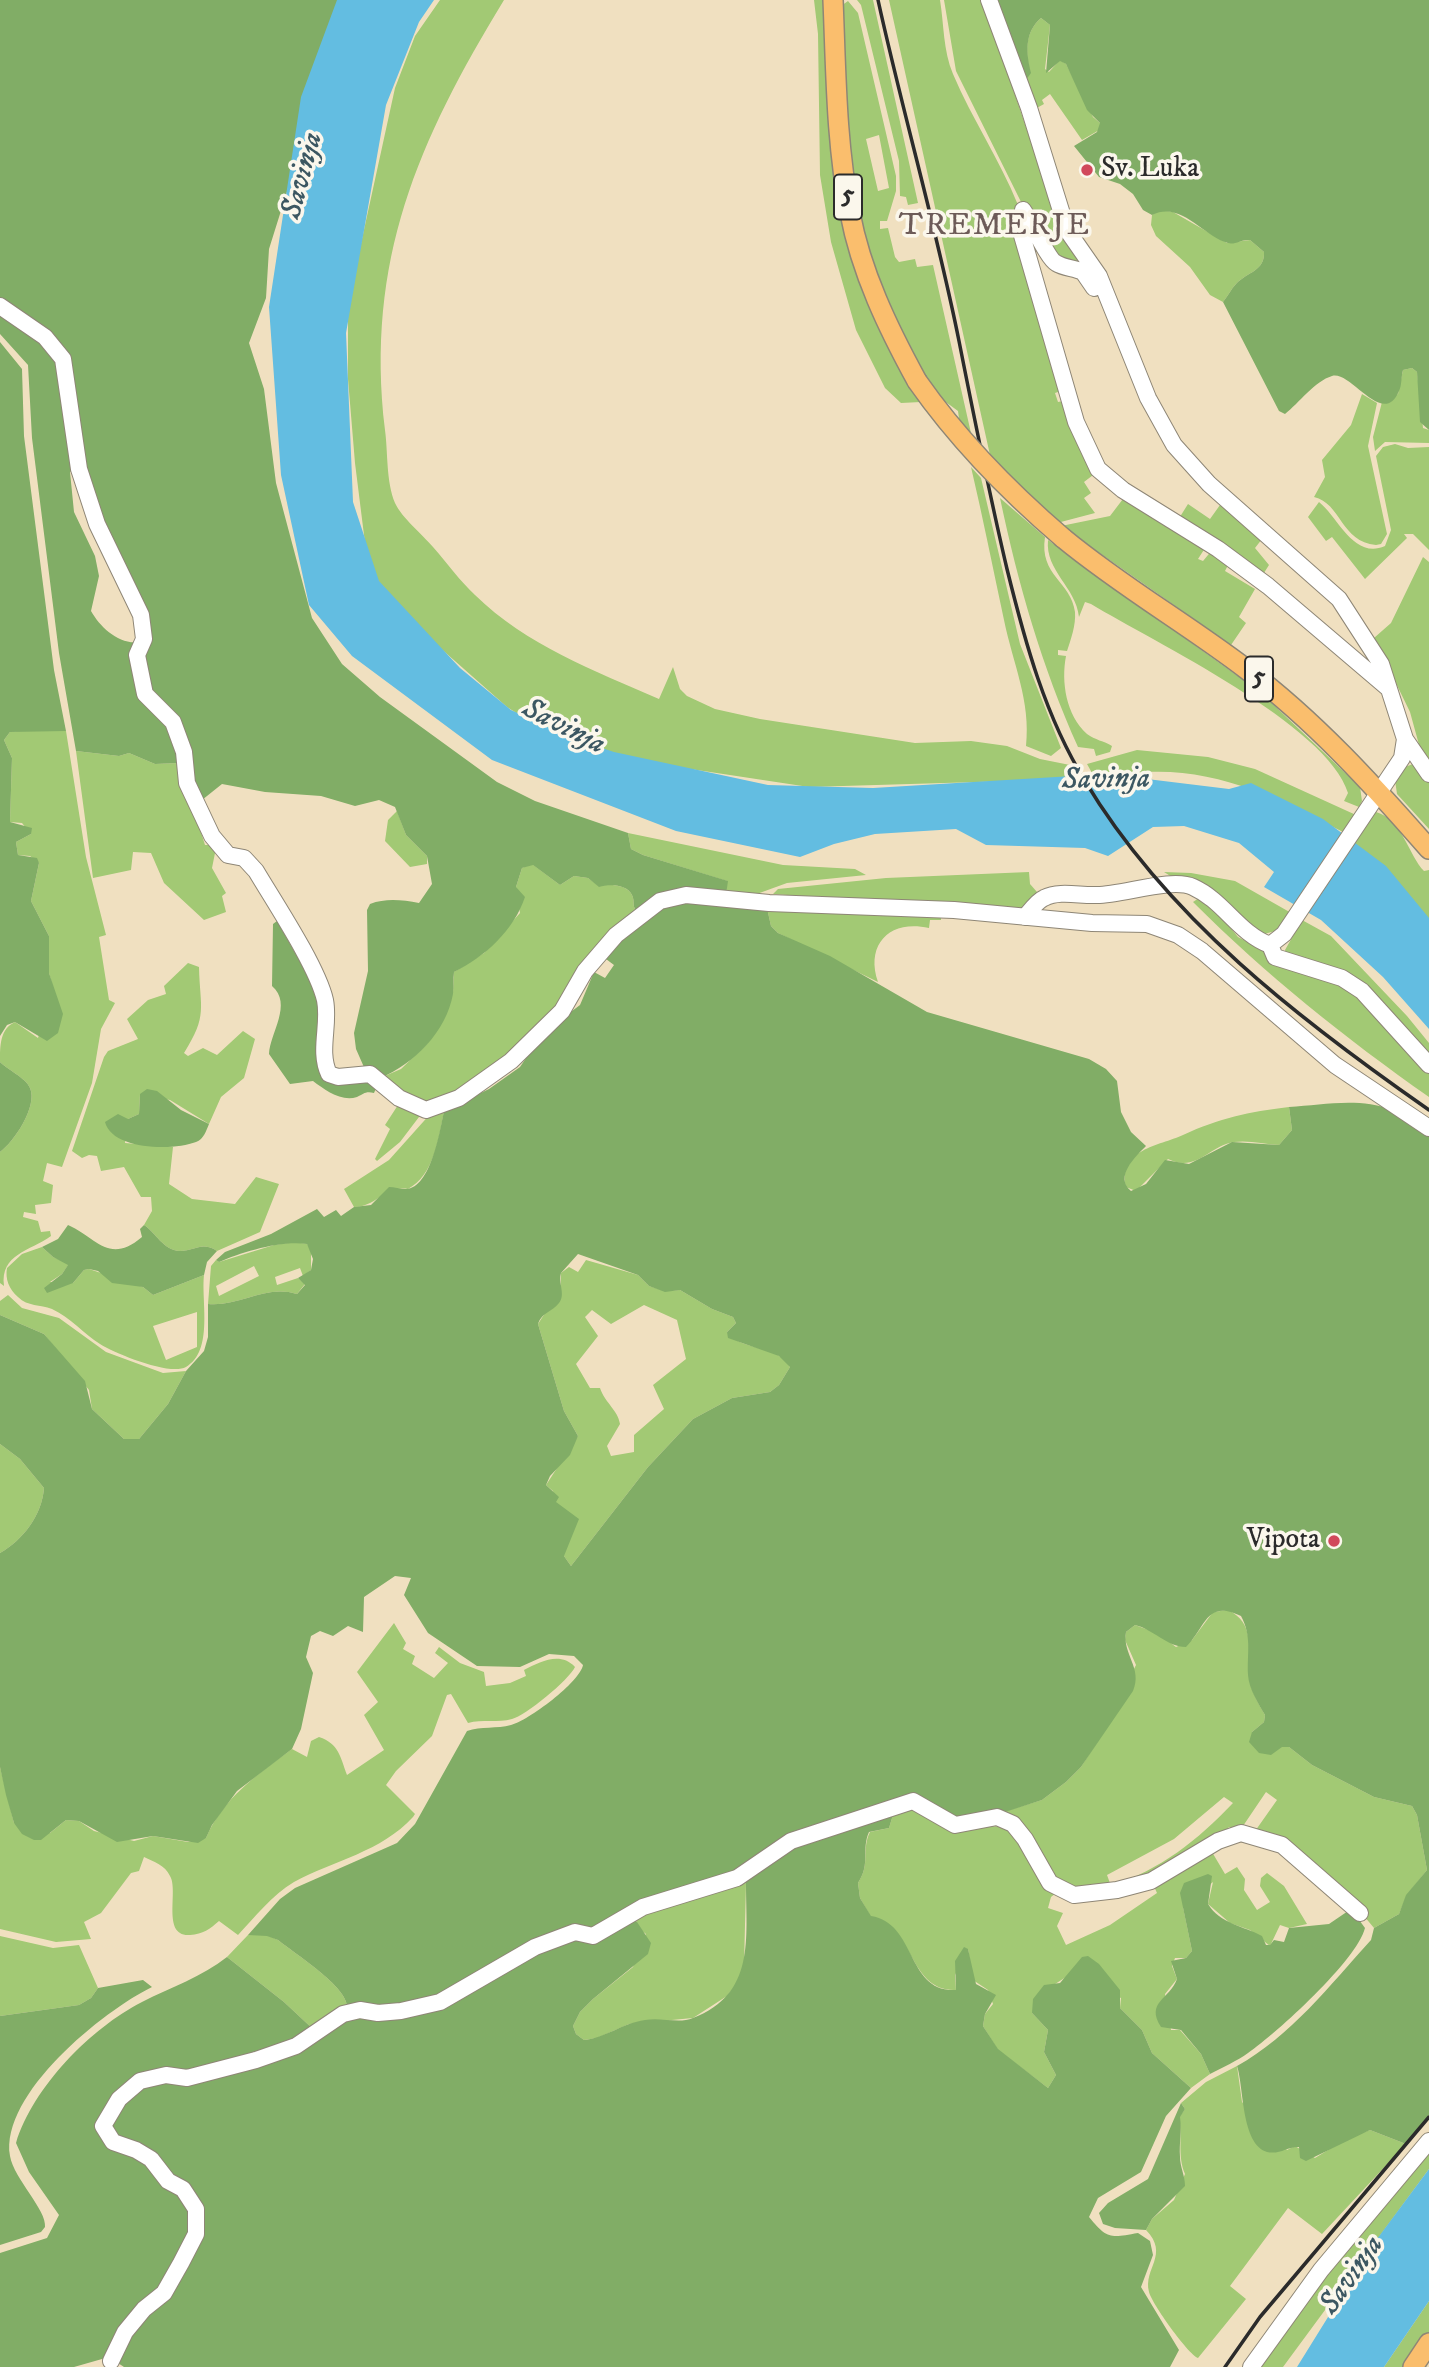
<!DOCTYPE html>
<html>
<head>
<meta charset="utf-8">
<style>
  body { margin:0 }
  canvas { display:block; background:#f0e0c0 }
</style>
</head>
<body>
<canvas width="1429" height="2367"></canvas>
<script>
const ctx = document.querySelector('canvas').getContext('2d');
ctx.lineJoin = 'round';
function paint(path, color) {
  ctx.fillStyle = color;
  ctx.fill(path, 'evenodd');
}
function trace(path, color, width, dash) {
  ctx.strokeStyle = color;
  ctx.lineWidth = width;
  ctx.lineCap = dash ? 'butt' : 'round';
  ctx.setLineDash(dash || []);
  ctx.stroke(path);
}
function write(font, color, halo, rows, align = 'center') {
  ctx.font = font + ' "IM FELL DW Pica",serif';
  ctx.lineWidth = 7;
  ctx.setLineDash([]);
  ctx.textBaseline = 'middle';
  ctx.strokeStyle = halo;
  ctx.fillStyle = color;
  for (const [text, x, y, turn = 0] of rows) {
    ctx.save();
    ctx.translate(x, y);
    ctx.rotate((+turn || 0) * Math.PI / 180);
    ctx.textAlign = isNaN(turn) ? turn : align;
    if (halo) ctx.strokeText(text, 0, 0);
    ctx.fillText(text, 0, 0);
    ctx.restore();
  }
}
paint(new Path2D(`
  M440 0H504C418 141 365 261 385 430 388 452 386 482 395 503 402 518 422 534 433 547 447 563 460 581 475 595 526 645 595 671 659 699L673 667 680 689 687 696 715 709 760 719 915 743 971 741 1007 746 1040 759 1070 765 1076 775 1045 780 809 787 631 760 529 721 507 707 421 631 375 577 366 551 355 463 348 379V303L395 88 415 36Z
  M814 0H824L836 179 921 402 901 403 885 388 856 330 831 242 820 175 818 34Z
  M857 0H873L918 203 908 205 906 197 900 196 899 161 861 5Z
  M889 0H940C944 24 943 51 953 74 972 119 1000 160 1018 205L1064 390 1055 393 1058 402 1068 400 1097 472 1084 482 1091 493 1084 498 1095 513 1057 523 992 464Z
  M944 0H983L1055 213 1071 249 1086 266 1064 264 1026 212 956 71Z
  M848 1 858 13 896 176V191L887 221H880V229L888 228 895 257 899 262 915 259 917 267 933 265 973 442 960 426 958 411 939 397 909 348 869 256 851 177 841 6ZM879 135 889 188 878 191 866 139Z
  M1041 18 1050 25 1045 69 1049 72 1060 60 1066 64 1093 117 1100 123 1101 129 1082 140 1050 94 1042 100 1044 104 1035 109 1026 80 1030 72C1026 53 1024 33 1041 18Z
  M1160 210 1173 212 1227 243 1250 240 1264 252C1265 271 1247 272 1236 284 1231 289 1228 296 1223 302L1210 295 1190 267 1156 236 1151 225 1152 215Z
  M1412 368 1417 372 1423 428 1429 430V443L1385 442 1375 451 1373 437 1382 402 1398 394 1403 370Z
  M1362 394 1377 403 1368 446 1387 534 1381 544 1376 545C1341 542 1341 503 1314 497L1325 477 1322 460 1351 425Z
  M1395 444 1408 448 1429 447V550L1413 534H1404L1407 538 1365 579 1332 537 1326 541 1308 517 1319 502C1338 517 1354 560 1385 546L1391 530 1376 456 1383 447Z
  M971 467 981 478 1020 644 1061 748 1051 756 1026 746C1031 701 1013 664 1004 620 993 569 983 518 971 467Z
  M1126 495 1207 545 1198 559 1203 561 1213 549 1230 561 1225 571 1255 589 1239 617 1246 623 1231 645 1061 526 1110 516Z
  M1000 498 1045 537C1039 576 1071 581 1075 612 1076 625 1071 639 1067 651L1058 650V655L1066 656C1061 682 1066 715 1087 734 1095 740 1104 741 1112 746L1110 752 1096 756 1094 749 1078 747C1042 667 1018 584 1000 498Z
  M1188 504 1210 519 1220 505 1262 539 1255 548 1269 565 1262 576 1178 520Z
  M1048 540 1260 692 1360 787 1362 801 1359 807 1344 801 1348 793C1328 725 1154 642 1091 604L1085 602 1079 617C1076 587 1045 571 1048 540Z
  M1423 557 1429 562V764L1421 752 1410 712 1374 638 1391 623Z
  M37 729 66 731 86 857 106 935 99 937 109 1000 115 1003 101 1029 92 1083 62 1167 47 1163 43 1181 53 1185 51 1203 35 1205 36 1214 24 1212 23 1217 38 1221 41 1232 50 1231 51 1236C30 1251 0 1254 4 1286L0 1283V1152C14 1142 38 1106 30 1088 26 1078 8 1070 0 1062 0 1045 0 1029 15 1022L38 1038 53 987 49 973V936L31 901 39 863 30 856 18 855 16 842 31 834 22 823 10 822 12 758 4 740 10 732Z
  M1137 750 1208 757 1255 769 1356 815 1345 833C1264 790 1189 755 1096 780L1087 764Z
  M76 751 119 756 129 753 155 764 179 763 205 845H209V841L216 848 212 868 226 893 222 896 226 912 204 920 164 883 151 853 133 852 131 870 93 878Z
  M1413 764 1429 780V829L1397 794 1395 780 1405 767Z
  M397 811 406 835 427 856V864L410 867 385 841 388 820Z
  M1376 812C1402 819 1409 856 1424 871L1429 870V919L1352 845Z
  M628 833 783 865 855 869 866 875 787 883 754 895H726L727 881 643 855 631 849Z
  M532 864 560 885 574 876 588 878 599 886C608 884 627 884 632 895 635 901 632 905 636 911L585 969 513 1063 439 1103 412 1102 380 1078 401 1069 427 1044 453 993 454 972 484 953 520 913 516 887 522 868Z
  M1029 872 1030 884 1037 892 1021 908 1008 910 773 894 778 889 886 878Z
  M1164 872 1191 873 1235 881 1293 914 1283 929 1264 934Z
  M1199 898 1221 916 1238 937 1263 950 1275 966 1340 980 1429 1069V1097C1345 1038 1266 975 1193 902Z
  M767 908 941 916V920H930L929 928C890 919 865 944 878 982L778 933 771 926Z
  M1302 920 1331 936 1407 1016 1429 1043V1062L1383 1008 1286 955 1285 950Z
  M188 963 199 967C200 1009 208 1015 184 1053L188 1056 203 1048 217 1055 243 1031 255 1039 244 1078 221 1097 209 1124 170 1100 140 1094 139 1114 128 1119 125 1143 173 1147 169 1184 192 1199 235 1204 256 1177 279 1184 260 1232 217 1251C202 1241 195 1251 180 1251 163 1250 156 1233 144 1225L152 1211 151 1197H141L124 1167 101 1171 97 1156 89 1155 82 1158 72 1151 104 1057 108 1051 138 1039 127 1019 148 1000 166 994 164 986Z
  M398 1105 422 1113 400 1142 377 1161 375 1159 390 1129 385 1125Z
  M1289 1107 1292 1130 1279 1145C1264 1144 1249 1140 1234 1142 1209 1146 1196 1173 1168 1159L1136 1191 1126 1187C1118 1149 1159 1146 1183 1135 1220 1118 1248 1112 1289 1107Z
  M444 1111C439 1138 434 1175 408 1189 384 1185 377 1207 354 1207L344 1189 389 1160 432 1112Z
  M295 1242 307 1244 311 1250V1270L303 1276 300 1268 275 1277 277 1285 298 1278 305 1284 297 1294C266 1284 239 1307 208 1304L211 1266 216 1260 219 1262 274 1245ZM254 1266 259 1276 219 1296 216 1286Z
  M42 1247 53 1257 69 1264 62 1274 50 1282 73 1283 84 1270 89 1269 143 1287 153 1295 204 1275C201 1301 214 1351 186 1367 170 1376 116 1354 100 1344 84 1334 70 1317 52 1309 40 1304 28 1307 18 1297 9 1289 5 1279 7 1268L22 1254ZM197 1312V1347L166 1360 153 1326Z
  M586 1260 638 1275 649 1286 665 1291 680 1290 712 1309 733 1317 736 1323 727 1332C742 1352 778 1344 790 1367L779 1385 770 1392 732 1398 693 1419 648 1467 571 1566 564 1556 553 1491 546 1485 578 1436 564 1411 538 1324 561 1288V1273L569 1267 578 1272ZM644 1305 677 1320 686 1359 653 1385 664 1409 634 1435V1452L611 1456 607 1446 620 1424C618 1410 605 1403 600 1388H590L576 1364 598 1336 585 1317 592 1310 611 1324Z
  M8 1295 22 1308 59 1318 106 1352 163 1373 186 1371 168 1404 139 1439H124L92 1409 89 1390 44 1334 0 1315V1301Z
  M0 1444 20 1459 44 1488C42 1515 23 1540 0 1553Z
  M1228 1610C1255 1623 1248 1648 1249 1673 1249 1688 1258 1703 1265 1715L1264 1722 1252 1732 1282 1747H1289L1312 1765 1374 1797 1412 1806 1417 1815 1427 1870 1407 1895 1399 1914 1374 1928 1359 1910 1253 1834 1277 1800 1266 1792 1243 1826 1235 1830 1229 1827 1223 1834 1156 1876 1085 1894 1051 1876 1054 1871H1048L1029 1843 986 1817 1042 1800 1066 1782 1081 1767 1097 1742 1136 1665 1125 1640 1126 1632 1135 1625 1157 1633 1176 1647 1192 1640 1213 1612ZM1224 1797 1233 1803C1198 1840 1160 1870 1111 1886L1107 1875 1174 1839Z
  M394 1623 406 1643 403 1649 415 1656 412 1664 434 1678 448 1663 435 1653 439 1647 460 1663 484 1672 486 1686 510 1683 526 1676 524 1670C540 1662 560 1651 575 1667 569 1680 525 1716 512 1719 498 1723 482 1719 468 1723L451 1694 447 1695 432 1736 396 1771 386 1785 415 1814 413 1817C381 1852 335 1860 294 1882 272 1895 255 1917 238 1935L219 1921C210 1929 203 1934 190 1935 161 1937 179 1891 170 1876 165 1865 154 1862 144 1857L139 1871 131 1873 101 1913 84 1922 91 1939 56 1942 0 1929V1767L14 1823 50 1833 66 1820 79 1821 94 1831 134 1841 153 1836 188 1842 206 1838C223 1798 258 1774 292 1749L307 1757 311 1741 319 1737C339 1744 340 1756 347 1775L384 1750 364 1715 378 1702 357 1672Z
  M896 1805 987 1826 1007 1827 1056 1893 1051 1897 1048 1908 1063 1913 1057 1926 1066 1945 1110 1925 1157 1893 1152 1882 1209 1847 1225 1874 1237 1867 1245 1879 1244 1890 1257 1910 1270 1902 1260 1886 1261 1878 1267 1873 1284 1886 1307 1924 1289 1928 1280 1925 1270 1946 1250 1930 1230 1923 1208 1904 1213 1882 1183 1907 1192 1951 1186 1958H1175L1172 1966 1177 1979 1165 1994 1171 2030H1180L1201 2054 1210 2074 1191 2088 1152 2053 1142 2030 1120 2008 1121 1998 1066 1977 1052 1986 1032 2013 1048 2030 1044 2052 1056 2075 1048 2088 998 2050 983 2026 985 2014 993 2004 988 1990 973 1980 968 1949 955 1975 956 1990C908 1992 914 1923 871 1917L860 1898 858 1883C871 1863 861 1850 870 1832L889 1828Z
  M743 1879 746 1884 744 1966 738 1982 727 1996 693 2018 629 2024 597 2038 584 2040 576 2034 573 2026 580 2012 593 1999 633 1967 646 1934 637 1927V1913Z
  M248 1935H267L278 1940C294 1953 348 1987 347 2007L314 2030 284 2002 227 1957Z
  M0 1936 53 1948 79 1945 98 1988 91 1998 79 2005 0 2016Z
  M1237 2066 1242 2102 1287 2150 1295 2146 1315 2158 1346 2139 1370 2130 1406 2144 1322 2234 1288 2208 1230 2286 1246 2299 1198 2358C1188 2354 1152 2304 1149 2292 1143 2268 1170 2255 1146 2230L1152 2219 1174 2200 1185 2174C1177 2155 1183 2137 1179 2117L1185 2109 1181 2103 1206 2082Z
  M1429 2146V2169L1283 2367H1257L1286 2324Z
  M1429 2301V2333L1406 2367H1384Z`), '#a2c974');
paint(new Path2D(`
  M0 0H347L269 249 266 298 249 343 264 389 276 483 312 618 342 664 380 697 497 782 535 801 628 833 631 849 643 855 728 881 726 895 636 911C632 905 635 901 632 895 627 884 609 884 599 887L588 878 574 876 560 885 533 865 522 868 516 887 525 897C514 930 485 957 454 972 453 979 454 986 453 994 446 1032 414 1064 380 1078L367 1074 356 1049 354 1033 368 971 367 910 370 904C386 898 402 900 419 903L432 884 427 856 406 835 395 807 379 800 355 806 321 796 265 792 222 784 197 804 143 670 149 635 91 497 66 360 0 301Z
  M994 0H1429V430L1420 422 1417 372 1412 368 1403 370C1401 377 1402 385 1399 391 1383 429 1351 370 1332 376 1315 381 1299 403 1285 414L1279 411 1223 302C1228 296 1231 289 1236 284 1247 272 1265 271 1264 252L1250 240C1242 239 1235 245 1228 243 1204 237 1181 200 1152 215L1143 210 1133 194 1120 184 1099 177 1074 146 1097 132 1100 123 1087 110 1066 64 1060 61 1046 73 1050 25 1041 18C1024 33 1026 53 1031 73L1026 80Z
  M0 311C19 324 41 337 55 356 63 368 68 447 74 469L70 472 74 512 95 556 99 576 91 611C100 627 119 645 139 642L135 673 165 719 179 763 155 764 129 753 119 756 76 751 59 653 32 438 28 365 0 334Z
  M0 342 22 369 24 436 54 670 66 731 10 732 4 740 12 758 10 822 32 828 31 834 16 842 18 855 37 858 39 863 31 901 49 936V973L63 1014 58 1033 47 1041 15 1022 7 1025 0 1036Z
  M680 900 767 908 771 926 778 933 830 956 927 1012 1089 1059 1106 1069 1117 1081 1121 1112 1131 1132 1146 1146C1135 1157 1114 1177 1131 1191L1146 1184 1165 1160 1189 1164 1232 1142 1279 1145 1292 1130 1289 1107C1323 1105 1359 1097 1392 1110 1405 1115 1417 1125 1429 1133V2115L1406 2144 1370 2130 1306 2161 1300 2158 1299 2147C1288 2146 1280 2155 1267 2152 1241 2144 1244 2087 1237 2066 1291 2036 1330 1985 1371 1940L1374 1928 1399 1914 1406 1895 1427 1870 1417 1815 1412 1806 1374 1797 1312 1765 1289 1747H1282L1271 1755 1259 1753 1249 1742 1252 1732 1264 1722 1265 1715C1258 1703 1249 1689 1248 1675 1247 1653 1252 1636 1241 1616 1206 1599 1206 1627 1186 1647 1167 1647 1153 1629 1135 1625L1126 1632C1122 1654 1143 1668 1133 1691L1081 1767 1066 1782 1042 1800 968 1824 928 1808 896 1805 889 1828 869 1832C861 1850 871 1863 858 1883L860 1898 871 1916C917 1923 906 1993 956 1990L955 1961 964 1947 968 1949 976 1984 996 1995 985 2014 983 2026 998 2049 1048 2088 1056 2075 1044 2052 1048 2030 1032 2013 1033 1999 1044 1985 1060 1983 1082 1957 1088 1956 1099 1964 1120 1990V2008L1142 2030 1152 2053 1191 2088 1166 2116 1141 2172 1098 2198 1089 2217C1107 2239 1110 2238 1138 2233L1150 2241 1153 2255 1141 2287 1179 2350 1170 2367H124L109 2357 74 2367H0V2253L47 2238 59 2215 29 2172 16 2143C33 2087 91 2028 142 2002 171 1987 202 1977 227 1957L284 2002 314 2030 347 2007C348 1987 294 1953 278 1940L267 1936 248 1935 280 1899 295 1888 397 1843 415 1824 467 1731C481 1726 497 1729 511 1725 528 1721 580 1682 583 1665L574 1656 549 1654 520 1667 477 1666 428 1633 404 1595 411 1578 395 1576 364 1597 363 1632 348 1626 333 1636 320 1631 311 1636 306 1657 313 1673 301 1729 292 1749 237 1791 212 1825 206 1838 198 1843 153 1836 117 1842 79 1821 66 1820 41 1840H34L22 1834 14 1823 6 1795 0 1767V1553C23 1540 42 1515 44 1488L20 1459 0 1444V1315L44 1334 85 1381 92 1409 124 1439H139L168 1404 186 1371 204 1351 208 1337V1304C239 1307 266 1284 297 1294L305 1285 298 1278 311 1270 313 1259 307 1244C281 1240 242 1252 219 1262L216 1260 225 1252 271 1234 317 1209 324 1217 336 1210 341 1216 354 1207 371 1205 389 1187C394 1187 400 1189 406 1189 431 1188 440 1130 444 1111L489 1089 520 1067 543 1033 580 1005 594 972 605 978 614 965 602 956 651 912ZM578 1254 638 1275 649 1286 665 1292 680 1290 712 1309 733 1317 736 1323 727 1332 728 1338 779 1356 790 1367 779 1385 770 1392 732 1398 693 1419 648 1467 571 1566 564 1556 579 1519 556 1502 559 1497 546 1485 550 1476 570 1455 578 1436 564 1411 538 1324C542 1312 552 1312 559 1303 566 1295 558 1283 561 1273ZM743 1879 746 1884C746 1938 756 1994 693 2018 679 2024 661 2017 645 2020 623 2023 605 2038 584 2040L576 2034 573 2026 580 2012 593 1999 648 1954 651 1943 635 1919 691 1890Z
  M277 921 319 995 321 1063 377 1086 374 1093C365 1091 364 1094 357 1097 341 1102 325 1090 313 1081L290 1084 269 1054C270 1033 293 1004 272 986L273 924Z
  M0 1062C8 1070 26 1078 30 1088 38 1106 14 1142 0 1152Z
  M147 1089 157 1091 181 1110 209 1124C206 1131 204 1139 196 1142 173 1151 112 1150 105 1122L118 1114 128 1119 139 1114 140 1094Z
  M68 1225C97 1238 109 1265 142 1237L140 1229 144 1225C156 1233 163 1250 180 1251 195 1251 202 1241 217 1251L207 1262 204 1275 153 1295 143 1287 112 1283 98 1271 89 1269 84 1270 73 1283 47 1293 44 1288 62 1274 68 1265 53 1257 42 1247 58 1239Z
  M1208 1874 1212 1876 1208 1904C1220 1924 1244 1926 1262 1936L1266 1945H1270L1274 1940 1284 1942 1289 1928 1329 1924 1351 1909 1365 1928C1357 1960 1277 2033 1248 2053 1237 2061 1223 2067 1210 2074L1201 2054 1181 2030 1161 2027C1145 2002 1170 1999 1177 1979L1171 1961 1186 1958 1192 1951 1180 1893 1184 1883Z
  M143 1980 152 1987C103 2011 0 2094 10 2156 14 2179 47 2210 45 2227L41 2232 0 2245V2016L79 2005 91 1998 98 1988Z
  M1181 2103 1185 2109 1180 2117C1182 2131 1179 2143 1180 2157 1180 2167 1185 2175 1185 2186L1152 2219 1146 2230 1115 2228 1103 2224 1099 2213 1108 2203 1148 2179Z`), '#81ad66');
paint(new Path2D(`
  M337 0H434L419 22 386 105 346 333 353 502 379 581 460 668 511 710 569 737 614 752 768 785 873 788 1106 774 1229 789 1251 783 1323 819 1386 866 1429 918V1029L1383 977 1321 920 1264 887 1274 872 1239 843 1184 826 1153 827 1108 856 1085 848 986 845 956 829 875 834 834 844 800 857 676 831 492 760 352 656 309 605 281 475 269 307 301 97Z
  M1429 2169V2301L1384 2367H1297L1374 2243Z`), '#63bde1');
const minor = new Path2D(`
  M989 0 1029 108 1067 230 1099 276 1148 398 1174 445 1209 484 1339 599 1381 664 1405 739 1429 774
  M1023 210 1021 232 1076 422 1098 469 1123 490 1218 549 1268 586 1389 689
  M1023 210C1031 221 1048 259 1056 263 1064 268 1074 268 1083 272L1094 288
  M0 306 45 337 63 359 79 469 97 524 141 615 144 639 137 655 145 694 173 722 184 752 187 783 212 836 228 855 244 858 256 871C275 903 317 966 325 1000 330 1025 318 1051 329 1074L338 1077 370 1074 399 1098 426 1110 459 1098 511 1061 562 1011 585 971 616 935 660 901 686 895 769 903 954 910 1092 923 1147 924 1178 935 1202 951 1335 1065 1429 1128
  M1025 917C1030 911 1037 901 1044 898 1060 890 1080 896 1097 895 1123 895 1172 877 1193 887 1224 901 1238 933 1270 945L1275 957 1342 978 1362 991 1429 1065
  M1270 945 1284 934 1402 758 1405 739
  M111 2361 125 2332 144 2309 164 2293 181 2263 196 2234V2209L183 2189 168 2181 151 2159 136 2150 113 2142 103 2126 119 2099 140 2081 166 2075 187 2078 256 2060 296 2046 343 2014 360 2010 378 2013 401 2011 440 2002 535 1947 575 1932 593 1936 643 1907 737 1878 791 1841 913 1801 955 1825 997 1817 1013 1824 1025 1839 1050 1883 1074 1895 1117 1890 1151 1881 1218 1841 1241 1833 1282 1845 1360 1913
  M1251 2367 1321 2270 1429 2141`);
const major = new Path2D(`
  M833 0C836 71 836 143 850 213 861 272 888 328 917 381
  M1063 538C1121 586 1187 624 1246 669 1315 721 1373 785 1429 849
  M1413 2367 1429 2343`);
trace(minor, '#8e8676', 18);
trace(major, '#8e8676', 22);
trace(minor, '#fff', 16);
trace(major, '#fabe6d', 19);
trace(new Path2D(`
  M878 0C903 114 936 226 959 341 974 417 989 493 1007 569 1025 642 1045 716 1085 781 1167 918 1300 1020 1429 1110
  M1225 2367 1260 2317 1429 2117`), '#2b2b2b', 3.5);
const majorBridge = new Path2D(`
  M917 381C959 441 1007 490 1063 538`);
trace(majorBridge, '#8e8676', 22, []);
trace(majorBridge, '#fabe6d', 19);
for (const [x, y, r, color] of [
  [1087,170,7,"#d1495b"],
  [1334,1541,7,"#d1495b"]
]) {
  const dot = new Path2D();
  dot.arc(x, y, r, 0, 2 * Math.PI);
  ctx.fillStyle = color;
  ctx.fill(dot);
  trace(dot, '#fbf7ec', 2.5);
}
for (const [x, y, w] of [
  [848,197,28],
  [1259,679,28]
]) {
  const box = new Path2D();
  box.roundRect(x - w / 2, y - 22.5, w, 45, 5);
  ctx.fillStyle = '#fbf7ec';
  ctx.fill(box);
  trace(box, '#2b2b2b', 2);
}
write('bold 26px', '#2b2b2b', null, [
  ["5",848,197],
  ["5",1259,679]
]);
write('28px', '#2b2b2b', '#fbf7ec', [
  ["Sv. Luka",1101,170],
  ["Vipota",1320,1541,"right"]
], 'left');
write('italic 30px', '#3c5762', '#fbf7ec', [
  ["Savinja",304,176,-75],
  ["Savinja",563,728,27],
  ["Savinja",1106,781,-1],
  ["Savinja",1353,2276,-55]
]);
ctx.letterSpacing = '2px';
write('32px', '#6d5b58', '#fbf7ec', [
  ["TREMERJE",995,227]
]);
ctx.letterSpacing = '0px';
</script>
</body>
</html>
